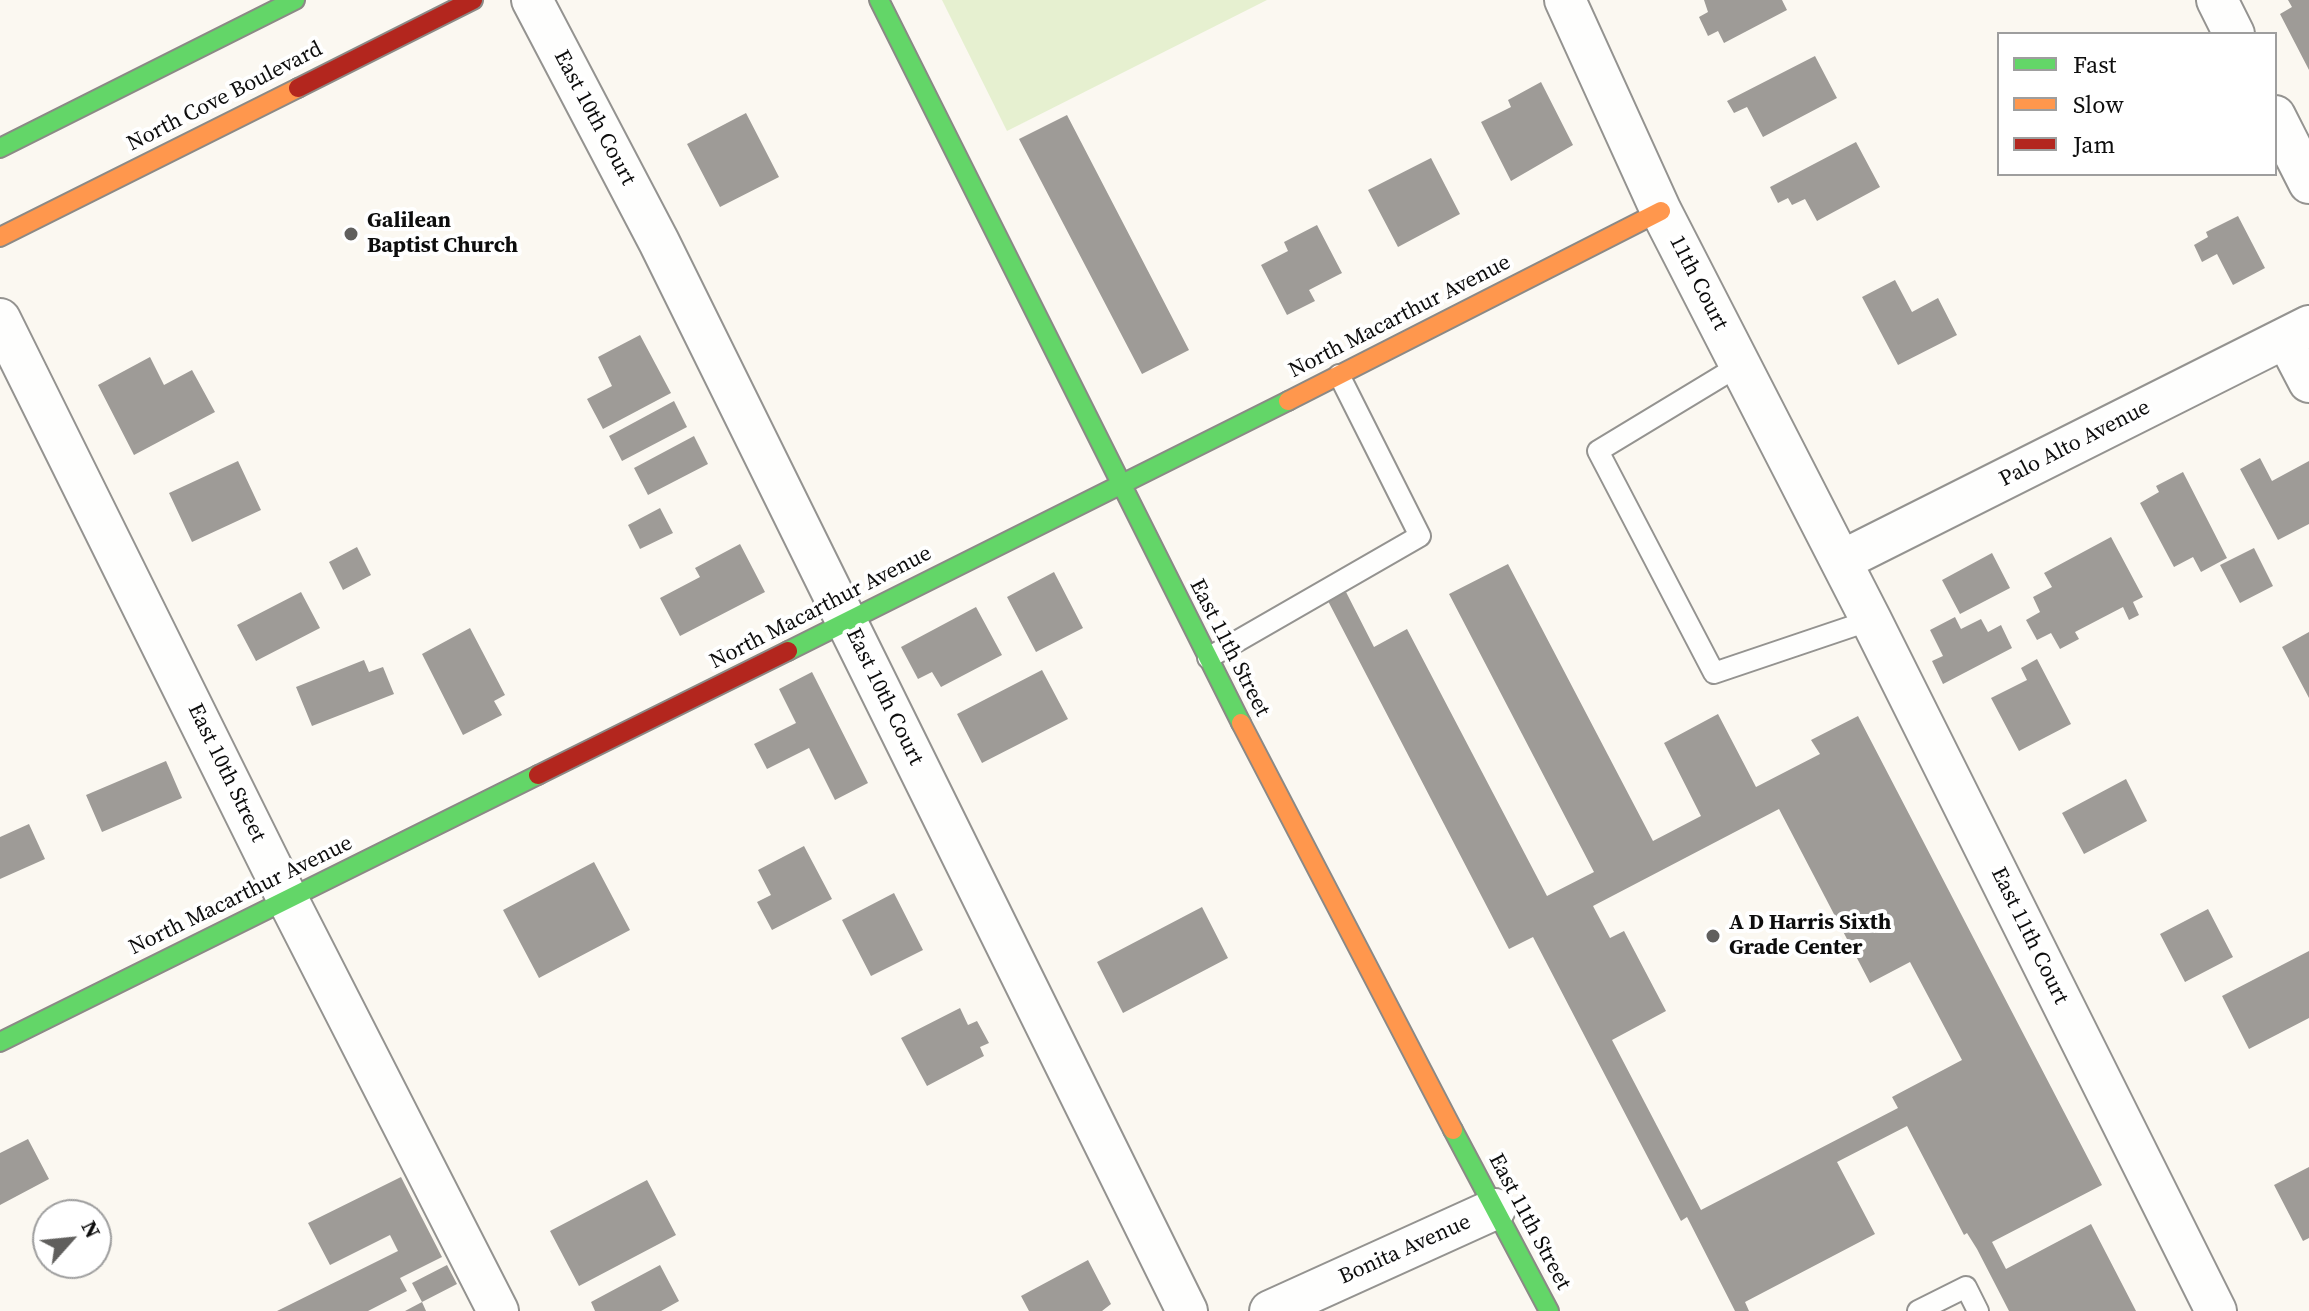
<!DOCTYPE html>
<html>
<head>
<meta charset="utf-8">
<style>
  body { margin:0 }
  #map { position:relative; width:2309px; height:1311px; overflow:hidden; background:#fbf8f1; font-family:"Source Serif 4",serif }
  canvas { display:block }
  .legend { position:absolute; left:1997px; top:32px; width:280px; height:144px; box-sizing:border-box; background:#fff; border:2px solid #9e9e9e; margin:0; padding:10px 14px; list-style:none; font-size:24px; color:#0d0d0d }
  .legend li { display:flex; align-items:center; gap:16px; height:40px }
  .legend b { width:40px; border:2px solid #9e9e9e }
  .north { position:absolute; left:32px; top:1199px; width:80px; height:80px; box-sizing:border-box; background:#fff; border:2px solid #9e9e9e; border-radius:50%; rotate:63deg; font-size:22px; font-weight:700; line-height:32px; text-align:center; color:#0d0d0d }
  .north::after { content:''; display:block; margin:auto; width:28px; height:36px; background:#605f5d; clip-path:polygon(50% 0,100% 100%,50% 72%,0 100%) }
</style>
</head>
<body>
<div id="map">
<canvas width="2309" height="1311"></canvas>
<ul class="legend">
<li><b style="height:10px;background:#63d668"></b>Fast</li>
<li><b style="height:10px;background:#ff974d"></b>Slow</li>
<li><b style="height:10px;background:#b3261e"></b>Jam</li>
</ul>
<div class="north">N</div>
</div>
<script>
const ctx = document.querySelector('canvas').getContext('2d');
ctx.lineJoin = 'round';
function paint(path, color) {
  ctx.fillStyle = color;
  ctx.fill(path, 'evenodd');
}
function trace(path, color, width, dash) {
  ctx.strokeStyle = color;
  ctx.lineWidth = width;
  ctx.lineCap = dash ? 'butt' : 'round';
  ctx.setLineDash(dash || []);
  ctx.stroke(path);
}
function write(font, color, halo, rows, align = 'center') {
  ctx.font = font + ' "Source Serif 4",serif';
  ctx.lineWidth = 8;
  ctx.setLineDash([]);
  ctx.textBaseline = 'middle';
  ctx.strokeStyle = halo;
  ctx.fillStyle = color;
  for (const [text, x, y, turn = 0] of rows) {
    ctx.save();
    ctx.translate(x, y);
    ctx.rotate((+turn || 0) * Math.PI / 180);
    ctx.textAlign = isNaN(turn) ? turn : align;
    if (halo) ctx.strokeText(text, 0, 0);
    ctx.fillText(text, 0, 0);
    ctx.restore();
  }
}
paint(new Path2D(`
  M942 0H1267L1007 131Z`), '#e6f0d0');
paint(new Path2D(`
  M1704 0H1782L1787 10 1724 43 1718 31 1708 36 1699 17 1708 12Z
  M2288 0H2309V70L2280 14 2292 7Z
  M1815 56 1837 98 1763 137 1747 107 1734 113 1727 101Z
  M1541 82 1573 145 1511 181 1481 122 1511 107 1508 100Z
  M746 113 779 177 720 207 687 144Z
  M1067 115 1189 350 1142 374 1019 139Z
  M1856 142 1880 187 1817 221 1805 199 1792 205 1788 198 1778 203 1770 187Z
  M1431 158 1460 214 1398 247 1368 190Z
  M2238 216 2265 268 2233 285 2217 254 2202 262 2194 245 2208 237 2206 232Z
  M1317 225 1342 273 1309 290 1315 301 1287 315 1261 265 1288 251 1284 242Z
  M1895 280 1912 312 1938 298 1957 335 1898 365 1862 297Z
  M640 335 671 393 603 429 587 399 612 386 598 357Z
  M150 357 164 385 192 370 215 412 134 455 98 385Z
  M674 401 687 427 622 461 609 436Z
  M694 436 708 464 648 495 634 468Z
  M2260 458 2272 481 2309 461V524L2278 540 2240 469Z
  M238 461 261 510 192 542 169 493Z
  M2183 472 2227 558 2201 572 2193 557 2174 567 2140 503 2159 492 2156 486Z
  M660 508 673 533 640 549 628 525Z
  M2111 537 2143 597 2133 602 2139 615 2129 620 2123 607 2075 632 2079 639 2060 649 2051 633 2037 640 2026 620 2040 612 2033 597 2052 587 2044 573Z
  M740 544 765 592 680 636 660 598 700 577 695 568Z
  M357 547 371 575 343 590 329 562Z
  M2254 548 2273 586 2240 603 2220 565Z
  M1992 553 2010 588 1960 614 1942 580Z
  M1508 564 1653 841 1701 816 1664 743 1718 714 1756 787 1820 754 1811 740 1858 716 2102 1185 1992 1242 2006 1269 2091 1224 2136 1311H2009L1977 1249 1967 1233 1964 1235 1907 1126 1837 1162 1875 1234 1745 1302 1749 1311H1735L1687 1217 1681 1221 1533 937 1509 949 1328 601 1346 592 1374 647 1407 629 1547 896 1594 872 1449 594ZM1779 809 1870 983 1910 962 1962 1060 1892 1097 1898 1108 1701 1210 1612 1040 1666 1011 1624 931 1610 938 1593 906Z
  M1054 572 1083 628 1036 652 1007 597Z
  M301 592 320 628 256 661 237 625Z
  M976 607 1002 655 941 687 932 672 918 679 901 647Z
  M1955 617 1961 629 1981 619 1988 632 2001 625 2012 648 1943 684 1932 661 1943 656 1930 630Z
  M470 628 505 695 494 701 502 715 463 735 422 654Z
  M2309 632V698L2282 647Z
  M2037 659 2071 724 2019 751 1991 698 2027 680 2021 668Z
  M364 660 369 672 383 667 394 694 312 726 296 687Z
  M1042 670 1068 719 982 763 957 714Z
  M812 672 868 783 835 800 809 748 767 769 754 744 796 723 779 689Z
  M166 761 182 798 102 832 86 795Z
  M2126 779 2147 821 2084 854 2062 813Z
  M29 824 45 859 0 879V837Z
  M804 846 832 899 772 930 757 902 771 895 758 870Z
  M594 862 630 930 539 978 503 910Z
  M894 893 923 950 871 976 842 920Z
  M1202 907 1228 958 1123 1013 1097 962Z
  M2208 909 2233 957 2185 982 2160 934Z
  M2309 951V1018L2249 1049 2222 996Z
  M960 1008 968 1025 977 1021 989 1043 980 1047 984 1056 927 1086 901 1038Z
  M28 1139 49 1179 0 1205V1153Z
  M2309 1167V1238L2303 1241 2274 1185Z
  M401 1177 442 1257 400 1278 407 1291 368 1311H277L398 1251 390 1235 330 1265 308 1223Z
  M647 1180 676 1235 579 1286 550 1231Z
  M1088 1260 1111 1304 1102 1311H1029L1021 1296Z
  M447 1265 457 1284 422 1302 412 1283Z
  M660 1265 679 1301 661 1311H595L591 1302Z
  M422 1302 426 1311H405Z`), '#9e9b97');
const lane = new Path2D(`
  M1740 365 1598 451 1714 673 1871 620
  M1208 658 1420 536 1339 375
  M1918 1311 1966 1287 1978 1311`);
const street = new Path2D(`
  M532 0 659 242 1187 1311
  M1565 0 1661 211 1871 620 2216 1311
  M2217 0 2234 34
  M2275 116 2309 183
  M0 319 288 900 498 1311
  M2286 338 2309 382
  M1841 561 2309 326
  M1270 1311 1495 1209`);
const fast = new Path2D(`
  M879 0 1241 723
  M0 148 295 0
  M788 651 1288 401
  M0 1042 538 775
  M1453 1130 1549 1311`);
const slow = new Path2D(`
  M0 237 298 88
  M1288 401 1661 211
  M1241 723 1453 1130`);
const jam = new Path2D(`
  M298 88 473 0
  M538 775 788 651`);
trace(lane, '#949390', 24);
trace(street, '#949390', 44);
trace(fast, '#8b8986', 22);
trace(slow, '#8b8986', 22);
trace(jam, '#8b8986', 22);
trace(lane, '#fefefd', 20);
trace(street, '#fefefd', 40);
trace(fast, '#63d668', 18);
trace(slow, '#ff974d', 18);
trace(jam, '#b3261e', 18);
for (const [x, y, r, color] of [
  [351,234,8,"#605f5d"],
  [1713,936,8,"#605f5d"]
]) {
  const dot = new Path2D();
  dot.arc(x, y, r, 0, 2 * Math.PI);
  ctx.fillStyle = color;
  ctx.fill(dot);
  trace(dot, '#fff', 3);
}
write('22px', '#0d0d0d', '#fff', [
  ["North Cove Boulevard",225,97,-27],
  ["East 10th Court",594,118,62],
  ["11th Court",1698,283,63],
  ["North Macarthur Avenue",1400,317,-27],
  ["Palo Alto Avenue",2075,444,-27],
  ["North Macarthur Avenue",821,608,-27],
  ["East 11th Street",1229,648,63],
  ["East 10th Court",884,697,64],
  ["East 10th Street",226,773,64],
  ["North Macarthur Avenue",241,896,-26],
  ["East 11th Court",2029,936,64],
  ["East 11th Street",1529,1222,62],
  ["Bonita Avenue",1405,1250,-24]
]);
write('bold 22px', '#0d0d0d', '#fff', [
  ["Galilean",367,221],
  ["Baptist Church",367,246],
  ["A D Harris Sixth",1729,923],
  ["Grade Center",1729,948]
], 'left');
</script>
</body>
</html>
